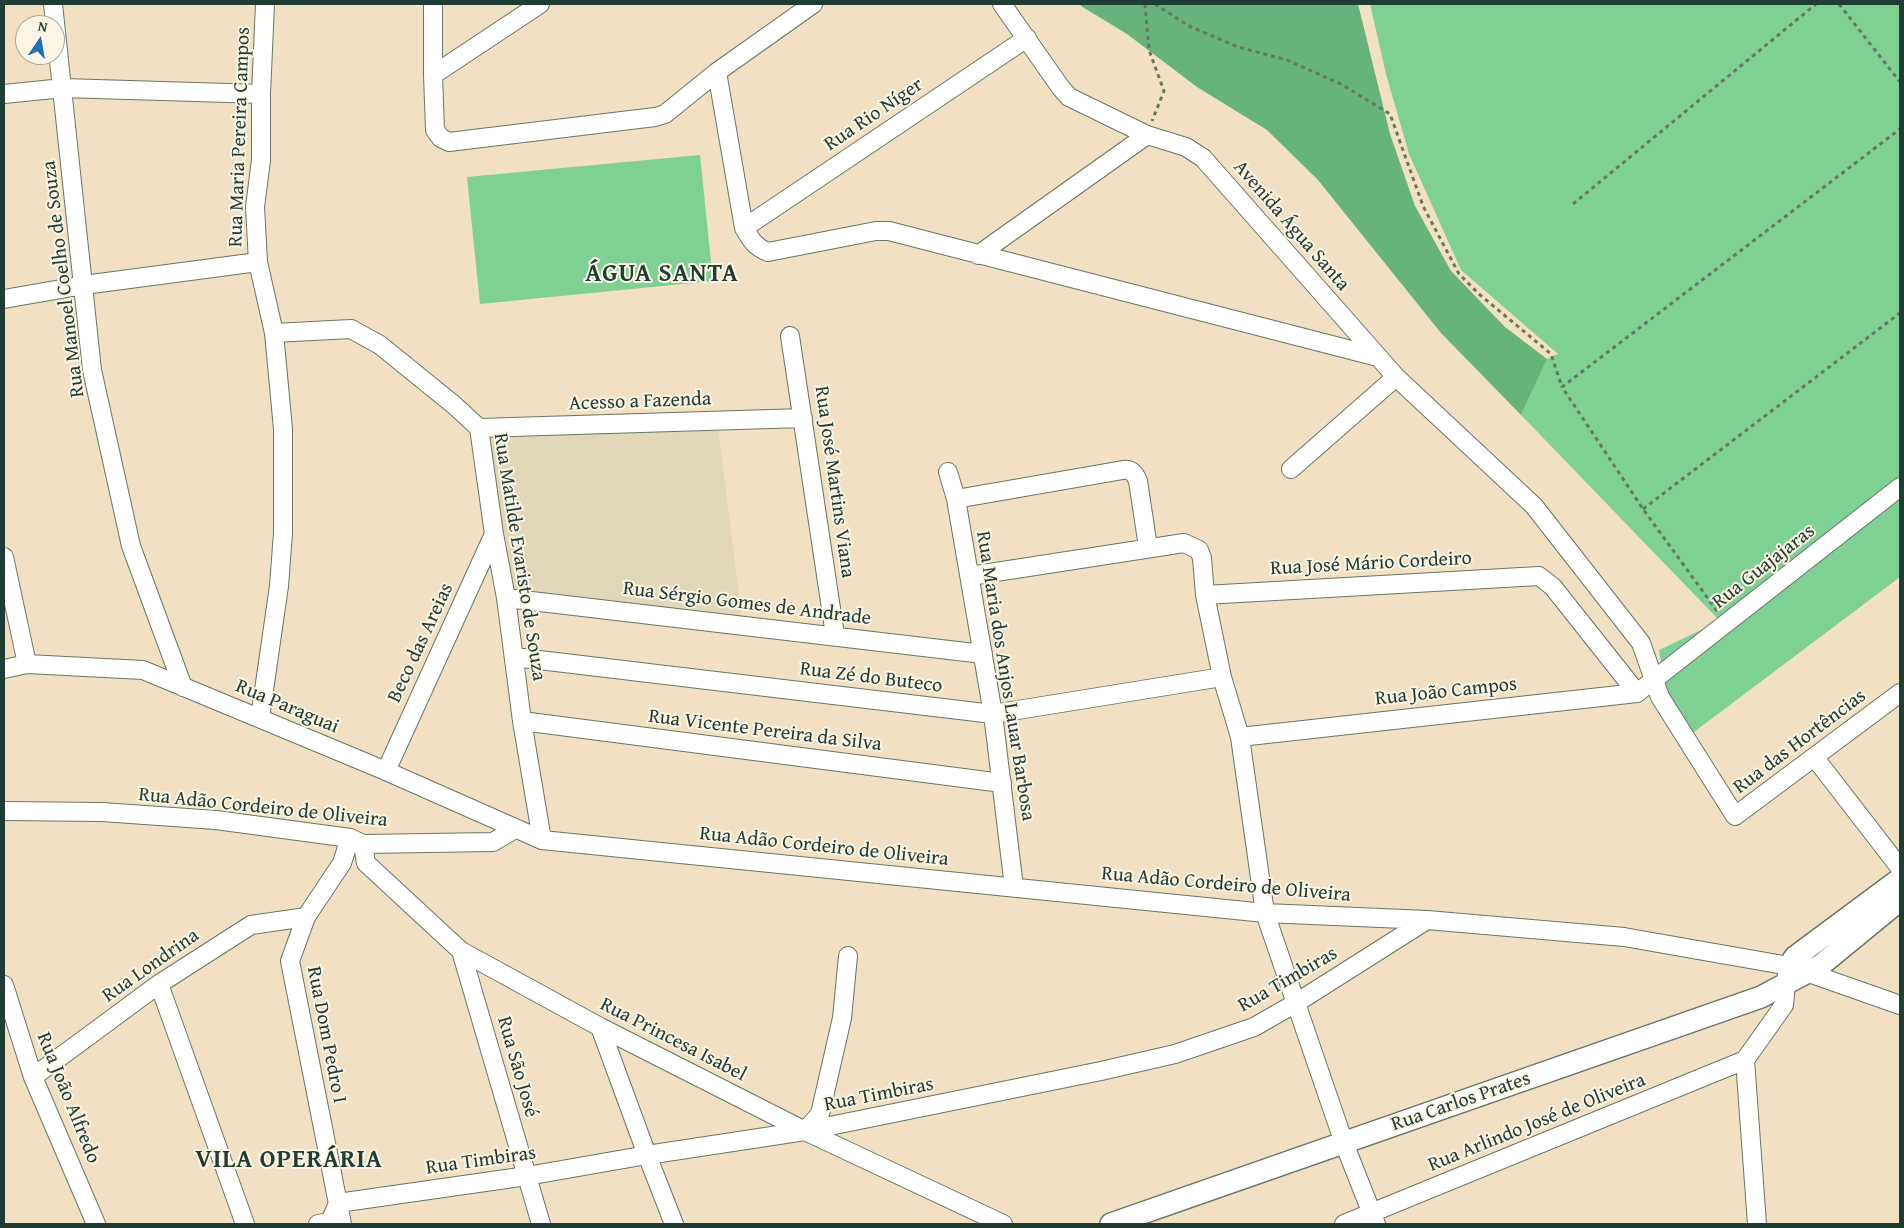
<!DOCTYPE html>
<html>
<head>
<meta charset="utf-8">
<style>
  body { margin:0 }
  #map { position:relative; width:1904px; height:1228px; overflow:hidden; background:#f1e0c1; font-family:"Gentium Book Plus",serif }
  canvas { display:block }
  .frame { position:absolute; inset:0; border:5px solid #1f3d34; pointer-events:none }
  .north { position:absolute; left:15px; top:15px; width:50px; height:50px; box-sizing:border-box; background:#fcf5e5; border:1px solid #a4ab9e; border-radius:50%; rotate:12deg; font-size:14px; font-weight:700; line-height:20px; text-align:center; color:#1f3d34 }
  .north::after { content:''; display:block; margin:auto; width:18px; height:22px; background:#1f6fb2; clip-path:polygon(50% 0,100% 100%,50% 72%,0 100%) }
</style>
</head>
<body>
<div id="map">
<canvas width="1904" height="1228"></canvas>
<div class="frame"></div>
<div class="north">N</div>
</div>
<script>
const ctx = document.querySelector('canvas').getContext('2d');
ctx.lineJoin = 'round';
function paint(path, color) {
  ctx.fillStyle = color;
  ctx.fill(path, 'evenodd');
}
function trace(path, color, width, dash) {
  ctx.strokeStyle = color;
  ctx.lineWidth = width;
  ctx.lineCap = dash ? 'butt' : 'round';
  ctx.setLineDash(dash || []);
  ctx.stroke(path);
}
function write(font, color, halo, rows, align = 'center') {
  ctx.font = font + ' "Gentium Book Plus",serif';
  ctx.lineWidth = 4;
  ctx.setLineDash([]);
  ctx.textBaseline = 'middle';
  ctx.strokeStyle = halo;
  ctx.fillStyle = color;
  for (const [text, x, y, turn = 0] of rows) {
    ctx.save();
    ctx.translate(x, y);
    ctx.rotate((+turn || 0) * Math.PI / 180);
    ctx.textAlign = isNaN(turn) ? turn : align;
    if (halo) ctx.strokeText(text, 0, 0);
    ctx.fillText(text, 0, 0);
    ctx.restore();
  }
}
paint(new Path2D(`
  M718 427 742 619 511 591 487 432Z`), '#e0d8b7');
paint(new Path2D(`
  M1370 4H1900V577L1690 735 1666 693 1659 650 1720 621 1521 415 1547 359 1558 354 1461 270 1409 154 1386 74Z
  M700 155 713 281 480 304 467 177Z`), '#7ed192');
paint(new Path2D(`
  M1081 4H1358L1390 134 1415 206 1451 271 1505 327 1547 359 1521 415 1441 333 1318 180 1267 130 1197 87 1127 34 1081 6Z`), '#66b37c');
const minor = new Path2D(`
  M53 4 92 370 131 546 183 687
  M433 4V75L435 130 441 138 449 142 655 117 665 114 717 72 813 4
  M1002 4 1061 88 1069 97 1147 135 1186 147 1203 158 1396 377 1534 506 1641 643 1660 697 1735 816 1900 693
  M717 72 744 228C751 240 755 247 768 252L876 231H889L1378 357
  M433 75 540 4
  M4 94 63 88 261 94
  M744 228 1027 38
  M978 255 1147 135
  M4 299 84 285 258 262
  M274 333 351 329 380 345 454 405 479 428 494 534 506 598 522 721 542 840
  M790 336 835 635
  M479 428 803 418
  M1291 469 1396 377
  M948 472 956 499 993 714 1014 887
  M956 499 1123 470C1132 469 1135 474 1138 481L1148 547
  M4 557 27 664
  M970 576 1184 543 1199 550 1202 558 1205 595 1222 677 1240 737 1265 913 1344 1143 1376 1224
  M1205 595 1539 576 1553 587 1637 693
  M506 598 983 654
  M514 657 993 714 1222 677
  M4 669 27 664 143 670 386 771 542 840 1265 913 1427 920 1624 937 1789 966 1900 1005
  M260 718 279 586 283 533V429L274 333 258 262 255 207 261 160V94L265 4
  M522 721 1002 783
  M1240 737 1637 693 1900 487
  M1815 758 1900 868
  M386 771 494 534
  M4 811 102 812 216 820 350 838 363 844 493 842 515 829
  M363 844 366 863 461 951 600 1027 805 1131 1003 1224
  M461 951 541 1224
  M159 984 245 1224
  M4 985 33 1077 96 1224
  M600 1027 647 1155 674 1224
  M33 1077 159 984 251 925 306 917
  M805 1131 820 1114 842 1018 848 956
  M318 1224 330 1222 338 1203 527 1176 647 1155 805 1131 1101 1071 1175 1054 1254 1027 1296 1003 1427 920
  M342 1224 290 961 306 917 342 863 350 838
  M1344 1224 1745 1060
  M1757 1224 1745 1060 1784 1005 1787 974`);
const tertiary = new Path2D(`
  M1789 966 1795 957 1900 879
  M1111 1224 1761 997 1821 965 1900 900`);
trace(minor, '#687665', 20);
trace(tertiary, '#687665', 24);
trace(new Path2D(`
  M1145 4 1149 50 1164 91 1152 121
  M1155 4 1189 26 1238 47 1287 60 1341 84 1390 114 1423 206 1459 274 1479 294 1551 354 1562 387
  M1839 4 1900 82
  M1573 204 1816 4
  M1643 509 1900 313
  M1717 611 1643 509 1562 387 1900 129`), '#687665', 3, [4, 4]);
trace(minor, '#fff', 18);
trace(tertiary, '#fff', 21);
write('20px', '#1f3d34', '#fcf5e5', [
  ["Rua Rio Níger",874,115,-34],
  ["Rua Maria Pereira Campos",240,137,-88],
  ["Avenida Água Santa",1291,226,49],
  ["Rua Manoel Coelho de Souza",64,279,-97],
  ["Acesso a Fazenda",640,402,-2],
  ["Rua José Martins Viana",834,482,82],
  ["Rua Matilde Evaristo de Souza",519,557,81],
  ["Rua José Mário Cordeiro",1371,564,-3],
  ["Rua Guajajaras",1764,567,-38],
  ["Rua Sérgio Gomes de Andrade",747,604,7],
  ["Beco das Areias",421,643,-65],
  ["Rua Maria dos Anjos Lauar Barbosa",1005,676,81],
  ["Rua Zé do Buteco",871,678,7],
  ["Rua João Campos",1446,692,-6],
  ["Rua Paraguai",287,707,23],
  ["Rua Vicente Pereira da Silva",765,731,7],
  ["Rua das Hortências",1800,742,-37],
  ["Rua Adão Cordeiro de Oliveira",263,808,6],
  ["Rua Adão Cordeiro de Oliveira",824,847,6],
  ["Rua Adão Cordeiro de Oliveira",1226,885,5],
  ["Rua Londrina",151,966,-35],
  ["Rua Timbiras",1288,980,-30],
  ["Rua Dom Pedro I",326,1035,79],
  ["Rua Princesa Isabel",673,1040,27],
  ["Rua São José",517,1067,74],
  ["Rua Timbiras",879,1095,-11],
  ["Rua João Alfredo",68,1098,68],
  ["Rua Carlos Prates",1461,1102,-19],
  ["Rua Arlindo José de Oliveira",1537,1123,-22],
  ["Rua Timbiras",481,1161,-8]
]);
ctx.letterSpacing = '1px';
write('bold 25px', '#1f3d34', '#fcf5e5', [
  ["ÁGUA SANTA",662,275],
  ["VILA OPERÁRIA",289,1161]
]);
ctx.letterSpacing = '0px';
</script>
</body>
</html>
